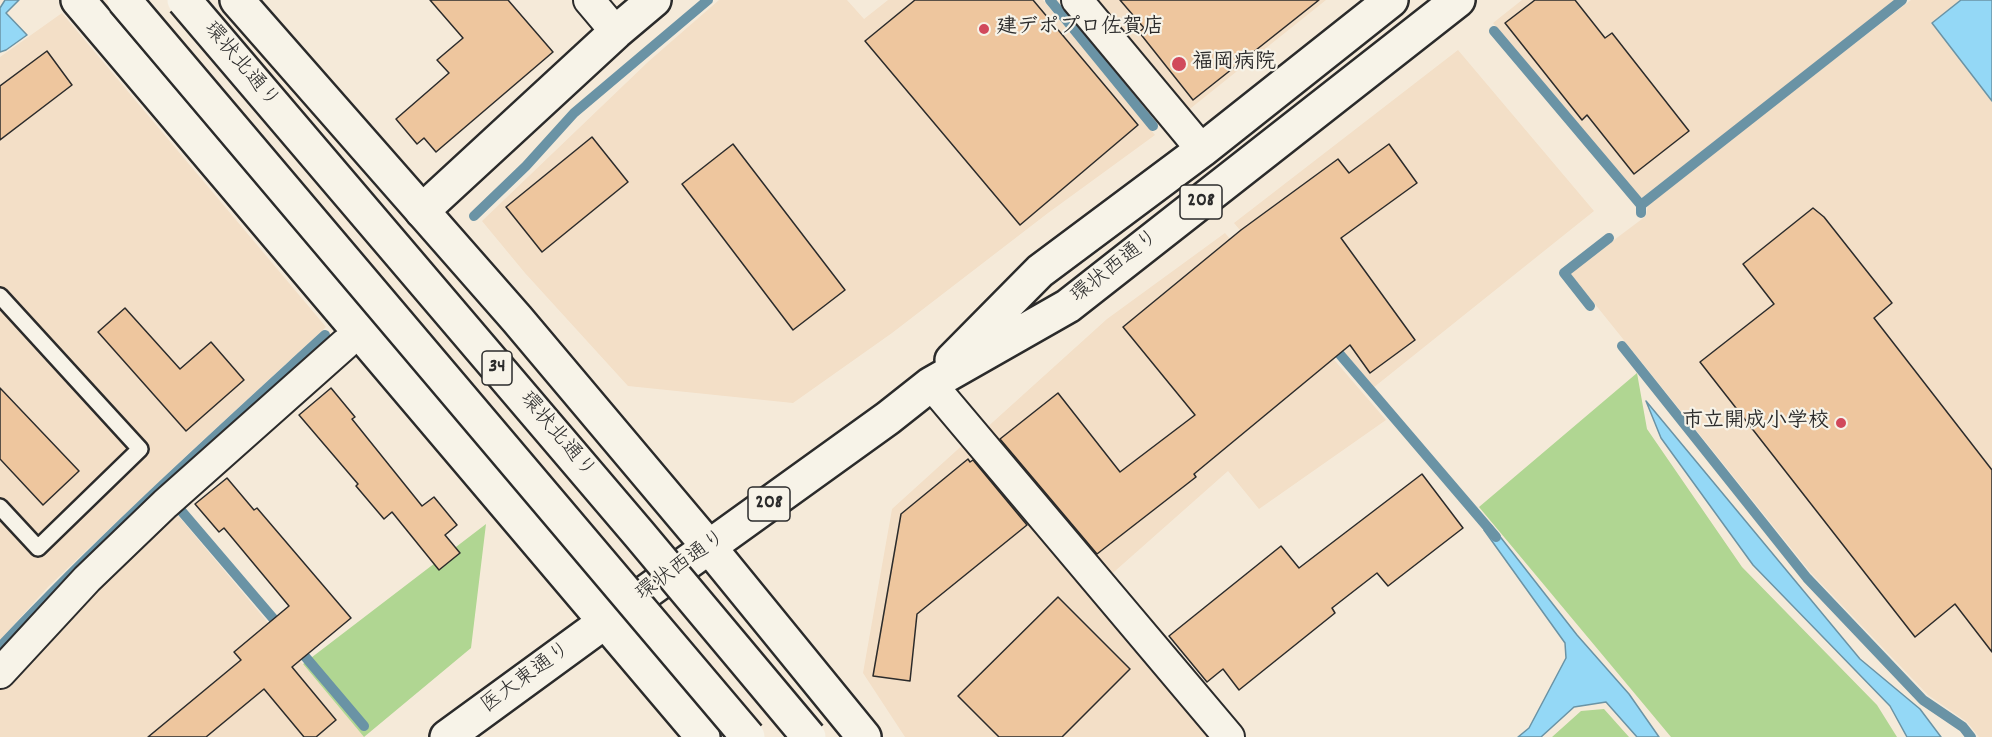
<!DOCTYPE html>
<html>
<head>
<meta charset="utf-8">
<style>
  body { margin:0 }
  canvas { display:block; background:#f5ead9 }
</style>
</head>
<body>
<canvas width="1992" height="737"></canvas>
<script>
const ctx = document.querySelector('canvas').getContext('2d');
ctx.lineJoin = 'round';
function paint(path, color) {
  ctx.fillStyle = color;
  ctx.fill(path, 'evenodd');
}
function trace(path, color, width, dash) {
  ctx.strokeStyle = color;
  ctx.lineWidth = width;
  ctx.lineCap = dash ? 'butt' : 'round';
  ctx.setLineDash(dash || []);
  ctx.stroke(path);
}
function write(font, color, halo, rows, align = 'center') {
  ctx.font = font + ' Dekko,"Klee One",sans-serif';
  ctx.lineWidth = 4.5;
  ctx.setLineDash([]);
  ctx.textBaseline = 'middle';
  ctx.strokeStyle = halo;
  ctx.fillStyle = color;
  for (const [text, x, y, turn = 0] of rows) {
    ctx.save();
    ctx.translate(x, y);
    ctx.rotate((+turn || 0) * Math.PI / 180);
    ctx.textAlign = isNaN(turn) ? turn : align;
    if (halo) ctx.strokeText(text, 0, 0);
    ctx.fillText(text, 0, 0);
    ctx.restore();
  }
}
paint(new Path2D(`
  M719 0H847L864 19 888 0H1043L1155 135 1048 213 892 333 793 403 628 386 525 273 482 221 649 61Z
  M1060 0H1326L1166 128Z
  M1522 0H1897L1898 1 1640 199 1493 23Z
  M1911 0H1992V737H1979L1967 722 1928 695 1811 573 1570 273 1646 216 1648 204Z
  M62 13 326 327 188 454 48 587 0 640V57Z
  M1458 50 1594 211 1373 388 1234 223Z
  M1225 233 1386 420 1259 509 1228 471 1106 579 983 431 1107 319Z
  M967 441 1216 737H905L863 673 892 509Z
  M175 512 364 737H0V688Z`), '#f3dfc7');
paint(new Path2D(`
  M1637 373 1647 429 1742 567 1877 705 1897 737H1671L1479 507Z
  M486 524 471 648 364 737 303 664Z
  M1604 709 1629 737H1552L1581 711Z`), '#b0d692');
const water = new Path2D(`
  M5 0H19L6 13 27 35 6 50 0 52V8Z
  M1961 0H1992V101L1932 23Z
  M1646 401 1860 659 1920 709 1941 737H1907L1890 706 1753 565 1661 438Z
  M1491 525 1577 635 1629 694 1659 737H1637L1606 702 1574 707 1541 737H1518L1529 728 1566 658 1565 643 1484 530Z`);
paint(water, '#94d8f6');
trace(water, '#6a93a5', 1.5);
trace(new Path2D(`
  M1050 0 1153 126
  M1494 31 1641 205V213
  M1641 205 1902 0
  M474 216 526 166 574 113 708 0
  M1590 306 1564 273 1609 238
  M1331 344 1496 537
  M1622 346 1807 578 1923 700 1963 727 1971 737
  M172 500 283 630
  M0 647C103 537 214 437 325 335
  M297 647 364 726`), '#6a93a5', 10);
const building = new Path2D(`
  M430 0H508L553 52 436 152 424 138 417 144 396 119 449 73 437 60 463 38Z
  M915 0H1033L1138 125 1020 225 865 41Z
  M1120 0H1319L1193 100 1139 32 1144 28Z
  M1535 0H1575L1605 38 1612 33 1689 131 1634 174 1587 115 1582 120 1505 23Z
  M47 51 72 85 0 140V86Z
  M592 137 628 182 542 252 506 207Z
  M733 144 845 290 793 330 682 184Z
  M1389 144 1417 183 1341 238 1415 340 1370 373 1350 345 1194 474 1196 477 1097 554 1000 439 1058 393 1120 472 1195 415 1123 327 1241 230 1338 159 1349 173Z
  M1813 208 1824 217 1892 303 1874 318 1992 470V652L1955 604 1915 637 1700 362 1774 304 1743 264Z
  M125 308 180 369 211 342 244 380 186 431 98 332Z
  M0 388 79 471 43 505 0 459Z
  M331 388 355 417 352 419 422 506 434 497 457 525 445 535 460 553 439 570 392 512 384 519 356 486 358 484 299 415Z
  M968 459 970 462 973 460 1027 525 917 614 910 681 873 676 901 514Z
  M1422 474 1463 528 1388 586 1377 573 1332 608 1335 613 1239 690 1223 669 1207 682 1169 636 1281 546 1299 568Z
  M227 478 254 510 257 508 351 618 292 667 336 720 316 737H304L264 689 206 737H148L241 660 234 652 289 606 224 528 219 532 195 504Z
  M1058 597 1130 669 1062 737H999L958 696Z`);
paint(building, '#eec69e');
trace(building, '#2b2b2b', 1.5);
const service = new Path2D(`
  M0 296 140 449 38 548 0 507`);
const minor = new Path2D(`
  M589 0 616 32
  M1077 0 1202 150
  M931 384 1229 737
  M0 673 87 579 165 504 345 344`);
const tertiary = new Path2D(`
  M422 211 616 32 654 0
  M447 737 606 621`);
const trunk = new Path2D(`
  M78 0 703 737
  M237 0 517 319 709 547 864 737
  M952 360 1040 271 1202 150 1391 0
  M606 621 888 418 931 384 1068 306 1458 0`);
trace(service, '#2b2b2b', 20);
trace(minor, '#2b2b2b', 34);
trace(tertiary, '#2b2b2b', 38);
trace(trunk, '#2b2b2b', 38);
trace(service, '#f7f3e8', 15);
trace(minor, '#f7f3e8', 30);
trace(tertiary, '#f7f3e8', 33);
trace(trunk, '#f7f3e8', 33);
const trunkBridge = new Path2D(`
  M124 0 748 737
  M184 0 639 534 809 737`);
trace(trunkBridge, '#2b2b2b', 38, []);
trace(trunkBridge, '#f7f3e8', 33);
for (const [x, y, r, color] of [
  [984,29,6,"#d1495b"],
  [1179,64,8,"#d1495b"],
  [1841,423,6,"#d1495b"]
]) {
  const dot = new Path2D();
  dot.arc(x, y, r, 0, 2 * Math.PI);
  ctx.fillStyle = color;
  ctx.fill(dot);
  trace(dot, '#f7f3e8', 2);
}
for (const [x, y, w] of [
  [1201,202,42],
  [497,368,30],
  [769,504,42]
]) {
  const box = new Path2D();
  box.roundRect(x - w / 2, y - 17, w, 34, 4.5);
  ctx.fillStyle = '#f7f3e8';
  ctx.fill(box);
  trace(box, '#2b2b2b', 1.5);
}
write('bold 20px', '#2b2b2b', null, [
  ["208",1201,202],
  ["34",497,368],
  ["208",769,504]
]);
write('bold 21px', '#2b2b2b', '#f7f3e8', [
  ["建デポプロ佐賀店",996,29],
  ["福岡病院",1192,64],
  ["市立開成小学校",1829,423,"right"]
], 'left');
write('21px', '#2b2b2b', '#f7f3e8', [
  ["環状北通り",240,66,50],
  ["環状西通り",1116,268,-38],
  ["環状北通り",556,436,50],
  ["環状西通り",682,567,-36],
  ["医大東通り",527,679,-36]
]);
</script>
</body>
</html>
